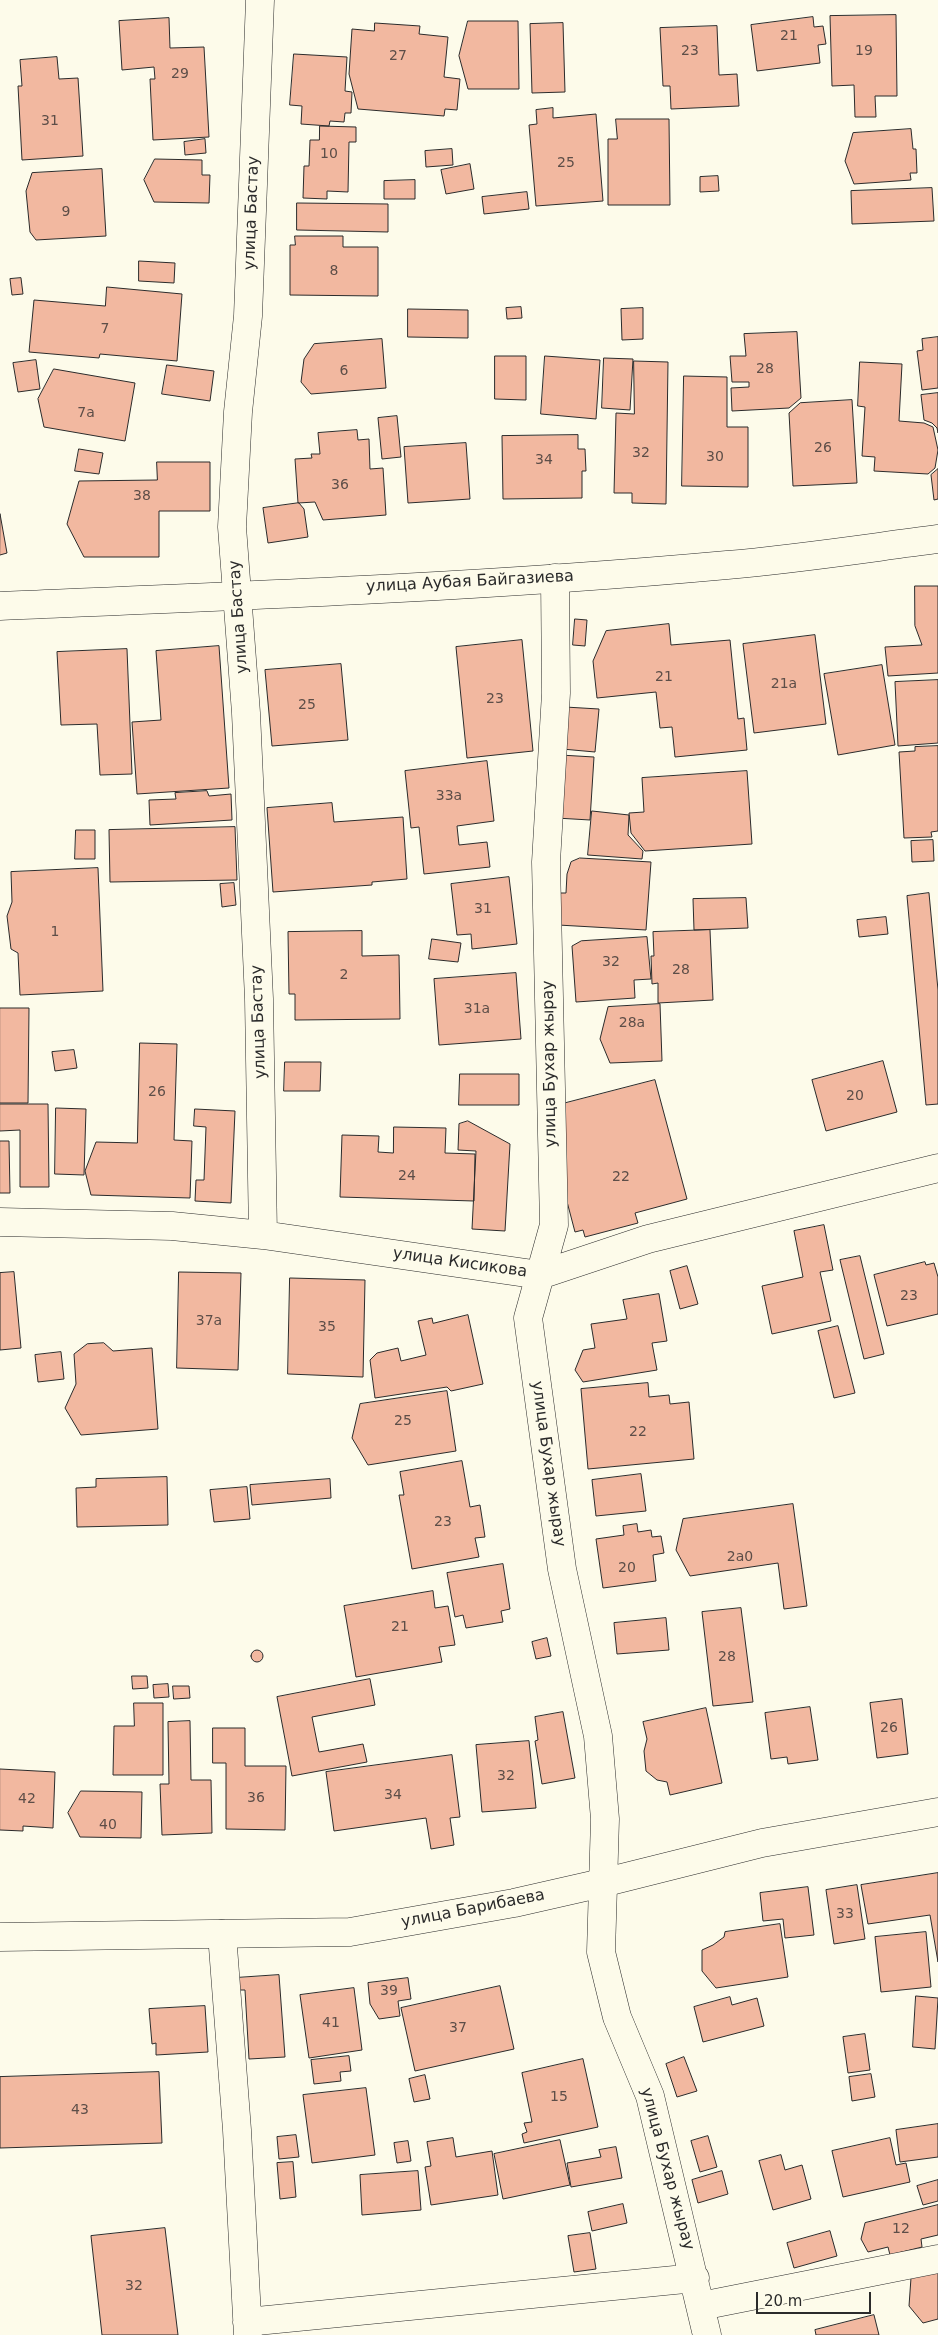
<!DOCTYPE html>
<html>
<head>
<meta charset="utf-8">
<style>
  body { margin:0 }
  #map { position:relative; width:938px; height:2335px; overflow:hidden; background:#fdfbea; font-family:"DejaVu Sans",sans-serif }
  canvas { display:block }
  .scale { position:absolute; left:756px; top:2292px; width:115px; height:22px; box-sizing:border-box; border:2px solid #2b2b2b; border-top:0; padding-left:6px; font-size:15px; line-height:18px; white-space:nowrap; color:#2b2b2b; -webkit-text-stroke:4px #fdfbea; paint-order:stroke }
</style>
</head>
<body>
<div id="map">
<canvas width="938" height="2335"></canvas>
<div class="scale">20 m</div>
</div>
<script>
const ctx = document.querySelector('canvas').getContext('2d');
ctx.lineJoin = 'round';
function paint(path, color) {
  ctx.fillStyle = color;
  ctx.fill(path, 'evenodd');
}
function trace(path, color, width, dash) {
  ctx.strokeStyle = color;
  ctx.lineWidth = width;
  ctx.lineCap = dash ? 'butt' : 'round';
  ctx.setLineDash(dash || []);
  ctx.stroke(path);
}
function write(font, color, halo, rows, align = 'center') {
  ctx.font = font + ' "DejaVu Sans",sans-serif';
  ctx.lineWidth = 4;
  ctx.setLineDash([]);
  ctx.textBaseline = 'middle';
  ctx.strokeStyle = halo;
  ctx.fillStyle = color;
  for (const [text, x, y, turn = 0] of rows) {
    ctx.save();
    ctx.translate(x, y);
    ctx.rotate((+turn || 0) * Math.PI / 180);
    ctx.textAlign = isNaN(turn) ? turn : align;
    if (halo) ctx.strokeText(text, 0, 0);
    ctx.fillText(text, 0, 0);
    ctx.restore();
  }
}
const building = new Path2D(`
  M896 15 897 96H875L876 117H855L854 85 832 86 830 16Z
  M813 17 814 27 823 26 826 44 818 45 820 63 757 71 751 25Z
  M169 18 170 48 204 47 209 137 153 140 150 79H155L154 67 122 70 119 21Z
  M468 21H518L519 89H468L459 56Z
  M375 23 420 26 419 34 448 37 444 77 460 79 457 110 445 109 444 116 358 109 349 74 352 29 374 31Z
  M563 23 565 92 532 93 530 24Z
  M717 26 719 75 737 74 739 106 671 109 670 86H663L660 28Z
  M294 54 347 57 345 91 352 92 351 113H345L344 122 330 121 329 126 301 124 302 106 290 105Z
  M57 57 59 79 78 78 83 156 22 160 18 86H22L20 60Z
  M553 108V118L596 114 603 201 536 206 529 125 537 124 536 110Z
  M616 119H669L670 205H608V139H617Z
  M320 126 356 127V142H349L348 192 327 191V199L303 198 304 166H309L310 140H319Z
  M911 129 913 149H916L917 173H910L911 180 854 184 845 161 853 133Z
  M205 139 206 153 185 155 184 142Z
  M452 149 453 165 426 167 425 151Z
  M155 159 202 160V175H210L209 203 154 202 144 180Z
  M470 164 474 189 446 194 441 170Z
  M102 169 106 236 36 240 30 232 26 191 32 173Z
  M718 176 719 191 700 192V177Z
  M415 180V199H384V181Z
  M932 188 934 221 852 224 851 191Z
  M527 192 529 209 484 214 482 197Z
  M297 203 388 204V232L297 230Z
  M295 236H343V247H378V296L290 295V245H295Z
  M139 261 175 263 174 283 139 281Z
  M21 278 23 294 12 295 10 279Z
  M107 287 182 294 177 361 100 354 99 358 29 352 34 300 105 306Z
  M521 307 522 318 507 319 506 308Z
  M643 308V339L622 340 621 309Z
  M408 309 468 310V338L408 337Z
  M797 332 801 398 789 408 732 411 731 388 749 387V382H732L730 356H746L744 334Z
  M938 337V388L922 390 917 351 923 350 922 339Z
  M382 339 386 388 311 394 301 382 304 359 314 344Z
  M495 356H526V400L495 399Z
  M545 356 600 360 596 419 541 414Z
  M604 358 633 359 630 410 602 408Z
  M36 360 40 389 18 392 13 363Z
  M634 361 668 362 666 504 632 503V493H614L616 413 634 414Z
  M860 362 902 364 899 421 924 423 933 427 938 450 935 468 928 474 874 471 875 457 862 456 865 407 858 406Z
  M167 365 214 371 210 401 162 394Z
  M54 369 135 383 125 441 44 427 38 399Z
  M684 376 727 377V427H748V487L682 486Z
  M938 393V433L937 428 932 423 924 420 921 395Z
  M852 400 857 483 793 486 789 413 800 403Z
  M397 416 401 457 382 459 378 418Z
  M357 430 358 440 369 439 370 469 383 468 386 515 323 520 315 502 298 503 295 459 312 458 311 454H320L318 433Z
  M578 435V449H585L586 471H582V498L503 499 502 436Z
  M466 443 470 499 408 503 404 447Z
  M79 449 103 453 99 474 75 471Z
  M157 462H210V511H159V557H84L67 524 79 481 157 480Z
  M938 469V499L934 500 931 475Z
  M299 503 304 509 308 537 268 543 263 508Z
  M0 514 7 553 0 555Z
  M915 586H938V673L888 676 885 647 922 645 915 626Z
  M575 619 587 620 585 646 573 645Z
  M669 624 671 645 730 640 738 719 744 718 747 750 675 757 672 727 660 728 656 692 597 698 593 661 606 631Z
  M815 635 826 724 754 733 743 644Z
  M522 640 533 751 467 758 456 647Z
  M219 646 229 788 137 794 132 722 161 720 156 651Z
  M127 649 132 774 100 775 97 724 61 725 57 652Z
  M341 664 348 740 272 746 265 670Z
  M882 665 895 745 838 755 824 674Z
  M938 680V743L898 746 895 682Z
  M565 707 599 709 595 752 562 749Z
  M938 746V831L931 832 932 837 904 838 899 752 915 751V747Z
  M560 755 594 757 590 820 556 818Z
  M487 761 494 821 457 826 459 845 487 842 490 867 424 874 419 827 411 828 405 771Z
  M747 771 752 844 645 851 631 833 629 813 644 812 642 778Z
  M207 791 209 796 231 794 232 820 150 825 149 800 176 799 175 793Z
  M332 803 334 822 403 817 407 879 372 882V885L273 892 267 808Z
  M592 811 629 815 628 835 643 851 642 859 588 855Z
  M235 827 237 880 110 882 109 830Z
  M76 830H95V859H75Z
  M933 840 934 861 912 862 911 841Z
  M580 858 651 862 646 930 558 925 560 893H566L567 874 571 862Z
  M98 868 103 991 20 995 18 953 11 949 7 916 12 902 11 872Z
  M509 877 517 944 472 949 471 934 457 935 451 884Z
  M234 883 236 905 222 907 220 884Z
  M929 893 938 990V1104L926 1105 907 896Z
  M746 898 748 928 694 930 693 899Z
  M886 917 888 934 859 937 857 920Z
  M710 930 713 1000 658 1003V983L652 984 651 956H654L653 932Z
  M362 931V956L399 955 400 1019 295 1020V994H289L288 932Z
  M647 937 651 979 634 980 635 998 576 1002 572 946 581 941Z
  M432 939 461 943 458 962 429 959Z
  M516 973 521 1039 439 1045 434 979Z
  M660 1004 662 1061 610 1063 600 1039 608 1007Z
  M0 1008H29L28 1103H0Z
  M140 1043 177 1044 174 1140 192 1141 190 1198 91 1195 85 1171 96 1142 137 1143Z
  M74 1050 77 1068 55 1071 52 1052Z
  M883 1061 897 1112 826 1131 812 1080Z
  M285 1062H321L320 1091H284Z
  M460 1074H519V1105H459Z
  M655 1080 687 1199 635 1213 638 1223 585 1237 583 1230 575 1232 555 1156 562 1104Z
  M0 1104H48L49 1187H20V1130L0 1131Z
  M56 1108 86 1109 84 1175 55 1174Z
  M195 1109 235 1111 231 1203 195 1201 196 1180H204L206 1127 194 1126Z
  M468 1121 510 1144 505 1231 472 1229 476 1151 458 1150 459 1124Z
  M394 1127 446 1128 445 1153 475 1154 474 1201 340 1197 342 1135 379 1136 378 1152 393 1153Z
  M0 1141H9L10 1193H0Z
  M824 1225 833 1270 820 1272 831 1321 772 1334 762 1286 803 1277 794 1231Z
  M860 1256 884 1354 864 1359 840 1260Z
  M925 1262 926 1265 934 1263 938 1277V1314L887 1326 874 1275Z
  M687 1266 698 1304 680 1309 670 1271Z
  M14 1272 21 1348 0 1350V1273Z
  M179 1272 241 1273 238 1370 177 1368Z
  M290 1278 365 1280 363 1377 288 1374Z
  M659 1294 667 1341 652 1343 657 1370 583 1382 575 1370 583 1350 595 1348 591 1324 627 1319 623 1300Z
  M468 1315 483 1384 451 1391 447 1387 375 1398 370 1360 377 1353 398 1348 401 1361 426 1355 418 1321 432 1318 433 1323Z
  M838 1326 855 1393 834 1398 818 1331Z
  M104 1343 113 1351 152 1348 158 1429 81 1435 65 1408 76 1384 74 1354 87 1344Z
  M61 1352 64 1379 38 1382 35 1355Z
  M648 1383 649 1397 669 1395 670 1404 689 1402 694 1459 588 1469 581 1389Z
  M447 1391 456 1451 368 1465 352 1438 360 1404Z
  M462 1461 470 1507 480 1505 485 1537 475 1538 479 1557 412 1569 399 1495H404L400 1472Z
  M641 1474 646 1511 596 1516 592 1480Z
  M167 1477 168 1525 77 1527 76 1488 96 1487V1479Z
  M330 1479 331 1498 252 1505 250 1485Z
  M247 1487 250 1519 214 1522 210 1490Z
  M793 1504 807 1606 784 1609 778 1563 690 1576 676 1550 683 1519Z
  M637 1524 638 1532 651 1530 652 1537 661 1536 664 1553 653 1555 656 1581 603 1588 596 1539 624 1535 623 1526Z
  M503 1564 510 1609 501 1611 503 1622 466 1628 463 1615 455 1617 447 1573Z
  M433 1591 435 1608 448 1606 455 1645 439 1647 442 1662 356 1677 344 1606Z
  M741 1608 753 1702 713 1706 702 1612Z
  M666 1618 669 1650 617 1654 614 1623Z
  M547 1638 551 1656 536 1659 532 1642Z
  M251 1656a6 6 0 1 1 12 0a6 6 0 1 1-12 0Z
  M132 1676H147L148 1688 133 1689Z
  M370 1679 375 1705 312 1717 319 1752 363 1744 367 1762 292 1776 277 1697Z
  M168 1684 169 1697 154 1698 153 1685Z
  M173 1686H189L190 1698 174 1699Z
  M902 1699 908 1754 877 1758 870 1703Z
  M134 1703H163V1775H113L114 1726H134Z
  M810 1707 818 1760 788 1764 787 1757 771 1759 765 1713Z
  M706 1708 722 1783 670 1795 667 1782 657 1780 646 1771 644 1751 647 1739 643 1722Z
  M563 1712 575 1778 542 1784 535 1741 538 1740 535 1717Z
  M190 1721 191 1780H211L212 1833 162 1835 160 1784H169L168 1722Z
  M213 1728H245V1766H286L285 1830 226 1829V1763H213Z
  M529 1741 536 1808 482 1812 476 1745Z
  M452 1755 460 1817 450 1818 454 1845 431 1849 426 1818 334 1831 326 1772Z
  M0 1769 55 1772 53 1828 23 1826V1831L0 1830Z
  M81 1791 142 1792 141 1838 80 1837 68 1813Z
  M938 1873V1962L930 1915 868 1924 861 1885Z
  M857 1885 865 1939 834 1944 826 1890Z
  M808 1887 814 1935 785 1938 783 1919 763 1921 760 1893Z
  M780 1924 788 1977 716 1988 702 1971V1950L713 1945 724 1937 725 1932Z
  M926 1932 931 1987 881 1992 875 1937Z
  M279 1975 285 2057 249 2059 245 1990H236L235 1978Z
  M408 1978 411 1999 398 2001 400 2016 379 2019 370 2004 368 1983Z
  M500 1986 514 2049 415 2071 401 2008Z
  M354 1988 362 2050 309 2058 300 1995Z
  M916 1996 938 1998 935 2049 913 2047Z
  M730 1997 732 2005 757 1998 764 2026 703 2042 694 2007Z
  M205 2006 208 2052 156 2055V2043L152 2044 149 2009Z
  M865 2034 870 2070 848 2073 843 2037Z
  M349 2056 351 2071 340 2072 341 2081 314 2084 311 2060Z
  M684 2057 697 2091 677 2097 666 2064Z
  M583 2059 598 2127 524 2143 522 2134 527 2132 524 2123 532 2122 522 2073Z
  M159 2072 162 2143 0 2148V2077Z
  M871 2074 875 2097 852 2101 849 2077Z
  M425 2075 430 2099 414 2102 409 2079Z
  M366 2088 375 2155 312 2163 303 2095Z
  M938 2124V2157L900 2162 896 2130Z
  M296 2135 299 2157 279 2159 277 2137Z
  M708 2136 717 2167 700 2172 691 2141Z
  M453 2138 456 2157 492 2151 498 2195 431 2205 425 2167 431 2166 427 2142Z
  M890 2138 896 2165 906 2163 910 2182 843 2197 832 2151Z
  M560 2140 570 2185 503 2199 494 2154Z
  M408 2141 411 2161 397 2163 394 2143Z
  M616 2147 622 2178 571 2187 567 2163 601 2157 599 2150Z
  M781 2155 785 2170 802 2165 811 2199 773 2210 759 2161Z
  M293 2162 296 2197 280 2199 277 2163Z
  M418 2171 421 2210 362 2215 360 2175Z
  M722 2171 728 2194 698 2203 692 2180Z
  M938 2180V2201L923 2205 917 2186Z
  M623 2204 627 2223 592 2231 588 2212Z
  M938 2205V2235L921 2239 922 2247 890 2255 888 2247 868 2252 861 2239 865 2223Z
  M165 2228 178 2335H102L91 2236Z
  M830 2231 837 2256 794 2268 787 2243Z
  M590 2233 596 2269 574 2272 568 2236Z
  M938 2271V2319L923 2323 909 2306 911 2278Z
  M874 2315 879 2335H816L815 2330Z`);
paint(building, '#f2b8a0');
trace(building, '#2b2b2b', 1);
const minor = new Path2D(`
  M260 0 248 316 238 412 232 527 246 713 259 999 263 1235
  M555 578 556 693 546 862 554 1225 528 1318 562 1569 598 1736 605 1819 601 1952 617 2017 650 2096 707 2335
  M0 1222 172 1226 263 1235 540 1275 648 1239 938 1168
  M222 1934 237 2130 248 2335
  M701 2306 938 2259
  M247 2322 695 2278`);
const tertiary = new Path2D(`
  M0 1937 350 1932 514 1903 602 1883 762 1843 938 1812`);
const secondary = new Path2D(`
  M0 606C242 596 485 587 727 565 797 559 868 548 938 539`);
trace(minor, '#2b2b2b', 29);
trace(tertiary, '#2b2b2b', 29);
trace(secondary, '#2b2b2b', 29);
trace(minor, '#fdfbea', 28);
trace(tertiary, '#fdfbea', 28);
trace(secondary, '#fdfbea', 28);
write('14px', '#5d4e48', null, [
  ["21",789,36],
  ["23",690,51],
  ["19",864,51],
  ["27",398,56],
  ["29",180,74],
  ["31",50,121],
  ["10",329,154],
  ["25",566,163],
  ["9",66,212],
  ["8",334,271],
  ["7",105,329],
  ["28",765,369],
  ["6",344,371],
  ["7а",86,413],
  ["26",823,448],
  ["32",641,453],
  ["30",715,457],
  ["34",544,460],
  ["36",340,485],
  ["38",142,496],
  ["21",664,677],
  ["21а",784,684],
  ["23",495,699],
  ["25",307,705],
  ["33а",449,796],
  ["31",483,909],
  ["1",55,932],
  ["32",611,962],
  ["28",681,970],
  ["2",344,975],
  ["31а",477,1009],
  ["28а",632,1023],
  ["26",157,1092],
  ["20",855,1096],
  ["24",407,1176],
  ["22",621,1177],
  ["23",909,1296],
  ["37а",209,1321],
  ["35",327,1327],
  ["25",403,1421],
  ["22",638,1432],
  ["23",443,1522],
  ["2а0",740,1557],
  ["20",627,1568],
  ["21",400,1627],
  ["28",727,1657],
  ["26",889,1728],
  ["32",506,1776],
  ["34",393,1795],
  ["36",256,1798],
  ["42",27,1799],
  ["40",108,1825],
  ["33",845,1914],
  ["39",389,1991],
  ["41",331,2023],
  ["37",458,2028],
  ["15",559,2097],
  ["43",80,2110],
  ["12",901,2229],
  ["32",134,2286]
]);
write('16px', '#2b2b2b', '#fdfbea', [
  ["улица Бастау",252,213,-88],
  ["улица Аубая Байгазиева",470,582,-3],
  ["улица Бастау",239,617,-94],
  ["улица Бастау",259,1022,-92],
  ["улица Бухар жырау",550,1064,-91],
  ["улица Кисикова",460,1263,8],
  ["улица Бухар жырау",548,1464,82],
  ["улица Барибаева",473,1909,-11],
  ["улица Бухар жырау",667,2169,75]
]);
</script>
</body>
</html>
